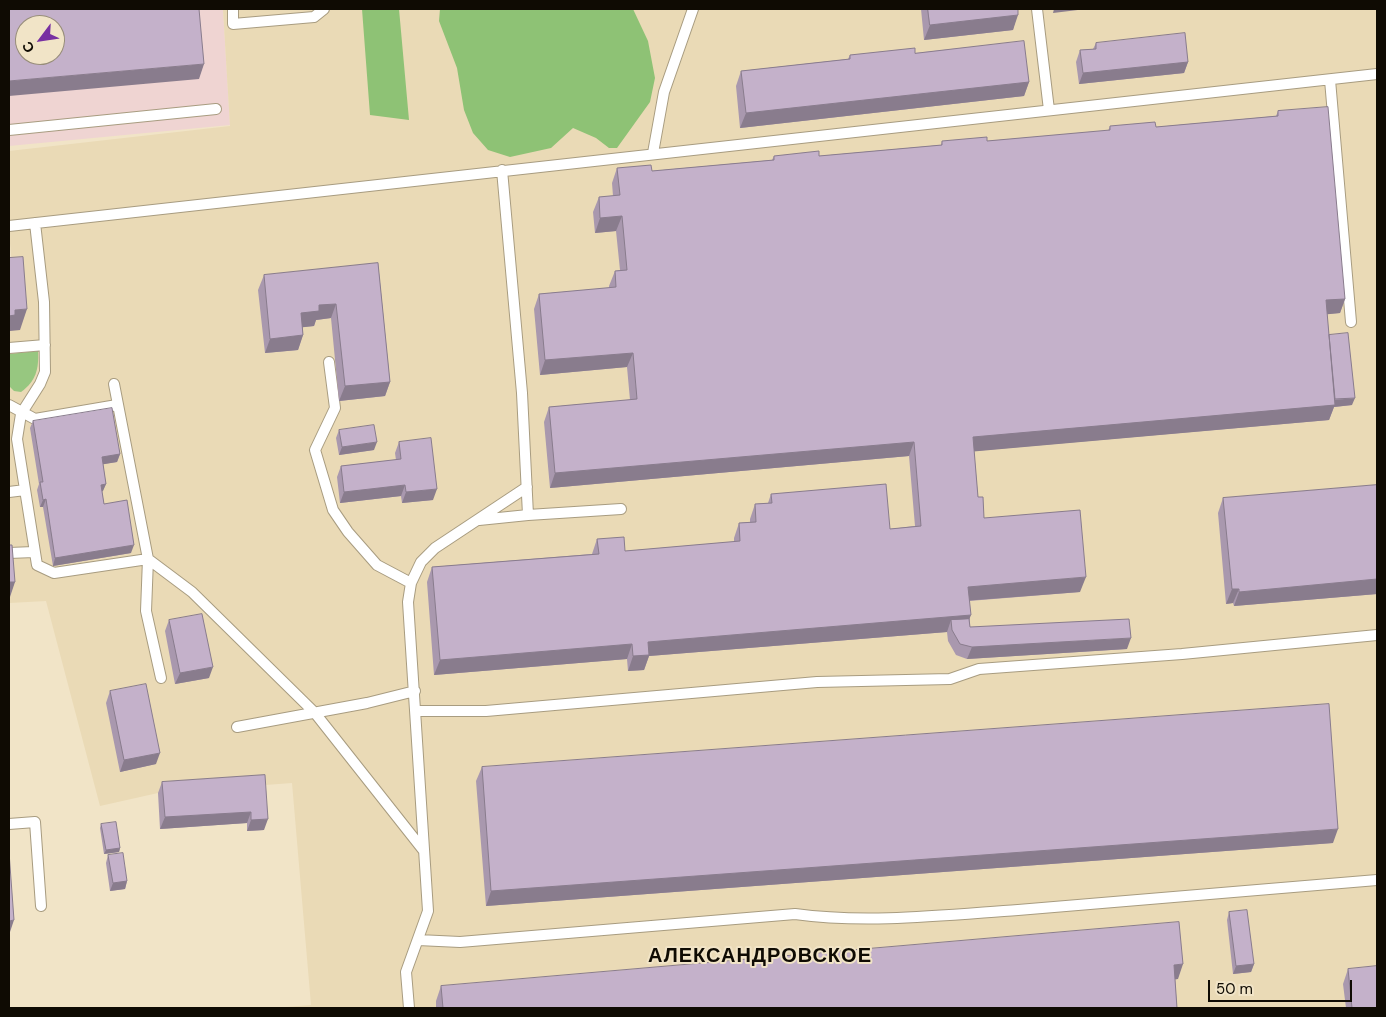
<!DOCTYPE html>
<html>
<head>
<meta charset="utf-8">
<style>
  body { margin:0 }
  #map { position:relative; width:1386px; height:1017px; overflow:hidden; background:#f1e4c7; font-family:"DM Sans",sans-serif }
  canvas { display:block }
  .frame { position:absolute; inset:0; border:10px solid #0f0b03; pointer-events:none }
  .north { position:absolute; left:15px; top:15px; width:50px; height:50px; box-sizing:border-box; background:#f1e4c7; border:1px solid #978d79; border-radius:50%; rotate:239deg; font-size:14px; font-weight:700; line-height:20px; text-align:center; color:#0f0b03 }
  .north::after { content:''; display:block; margin:auto; width:18px; height:22px; background:#7830a2; clip-path:polygon(50% 0,100% 100%,50% 72%,0 100%) }
  .scale { position:absolute; left:1208px; top:980px; width:144px; height:22px; box-sizing:border-box; border:2px solid #0f0b03; border-top:0; padding-left:6px; font-size:15px; line-height:18px; white-space:nowrap; color:#0f0b03; -webkit-text-stroke:4px #f1e4c7; paint-order:stroke }
</style>
</head>
<body>
<div id="map">
<canvas width="1386" height="1017"></canvas>
<div class="frame"></div>
<div class="north">С</div>
<div class="scale">50 m</div>
</div>
<script>
const ctx = document.querySelector('canvas').getContext('2d');
ctx.lineJoin = 'round';
function paint(path, color) {
  ctx.fillStyle = color;
  ctx.fill(path, 'evenodd');
}
function trace(path, color, width, dash) {
  ctx.strokeStyle = color;
  ctx.lineWidth = width;
  ctx.lineCap = dash ? 'butt' : 'round';
  ctx.setLineDash(dash || []);
  ctx.stroke(path);
}
function write(font, color, halo, rows, align = 'center') {
  ctx.font = font + ' "DM Sans",sans-serif';
  ctx.lineWidth = 4;
  ctx.setLineDash([]);
  ctx.textBaseline = 'middle';
  ctx.strokeStyle = halo;
  ctx.fillStyle = color;
  for (const [text, x, y, turn = 0] of rows) {
    ctx.save();
    ctx.translate(x, y);
    ctx.rotate((+turn || 0) * Math.PI / 180);
    ctx.textAlign = isNaN(turn) ? turn : align;
    if (halo) ctx.strokeText(text, 0, 0);
    ctx.fillText(text, 0, 0);
    ctx.restore();
  }
}
paint(new Path2D(`
  M9 9H223L230 125 9 146ZM25 25H55V55H25Z`), '#efd4d2');
paint(new Path2D(`
  M223 9H1377V1008H273L311 1005 292 783 158 793 100 806 46 601 9 603V278L12 267 9 231V151L230 126Z`), '#eadab6');
paint(new Path2D(`
  M38 351C39 369 36 381 21 392L14 391 9 386V354Z`), '#97c780');
paint(new Path2D(`
  M362 9H399L409 120 370 115Z
  M440 9H633L648 41 655 78 650 102 617 148H609L596 138 573 128 551 148 510 157 488 150 473 133 464 110 457 68 439 21Z`), '#8ec275');
const service = new Path2D(`
  M233 9V24L314 17 324 9
  M1037 9 1049 110
  M1330 80 1351 322
  M9 130 216 109
  M653 153 664 92 693 9
  M502 170 522 393 528 515 621 509
  M35 223 44 302 45 372 40 384 21 414 17 439 37 565 54 573 148 559 146 611 161 678
  M9 226 1377 74
  M9 348 45 345
  M329 362 335 408 315 450 333 510 348 532 377 565 411 583
  M114 384 148 559 192 592 315 713 424 851
  M9 405 35 419 117 405
  M9 492 25 490
  M479 520 528 515
  M9 553 34 552
  M415 711H486L817 682 950 679 979 669 1182 654 1377 635
  M237 727 367 703 415 691
  M9 824 35 822 41 906
  M418 940 460 942 795 914C867 924 946 915 1018 910 1138 901 1257 889 1377 880
  M409 1008 406 972 428 911 408 602 411 583 421 562 435 548 527 487`);
trace(service, '#a89c80', 12);
trace(service, '#fff', 10);
paint(new Path2D(`
  M921 9H1018L1013 30 924 40Z
  M1096 43 1188 62 1184 73 1079 84 1076 62 1080 50 1093 49Z
  M915 53 1029 82 1024 96 740 128 736 86 741 71 848 59 850 55Z
  M1278 111 1345 299 1340 313 1327 314 1329 335 1352 405 1334 407 1329 420 974 451 978 497 984 518 1080 592 969 601 970 627 1127 649 967 659 956 655 948 641 947 632 649 656 644 670 628 671 627 659 434 675 427 582 432 567 592 554 597 539 625 551 734 542V538L739 523 750 522V519L755 504 768 503 771 494 890 529 915 526 909 456 550 488 544 422 549 407 630 400 627 367 540 375 534 309 539 294 609 288V286L615 271 620 270 616 231 595 233 593 212 599 197 613 196 612 183 617 168 652 171 772 160 774 156H819L941 145 942 141H987L1108 131 1110 126 1156 127 1276 116Z
  M378 263 390 382 385 396 339 401 331 318 316 320 314 326 303 327V335L298 350 265 353 258 290 264 275Z
  M33 421 120 454 117 462 103 464 106 484 102 492 104 504 131 553 53 566 43 507H40L37 490 39 484 30 428Z
  M339 430 374 450 339 455 336 438Z
  M399 442 433 500 402 503 401 496 340 503 337 477 341 466 396 460 395 453Z
  M1377 485V594L1234 606 1233 603 1226 604 1218 513 1223 498Z
  M169 620 209 678 175 684 165 631Z
  M110 691 156 764 120 772 106 703Z
  M482 767 1333 843 486 906 476 781Z
  M265 775 264 830 247 831V823L160 829 158 793 162 782Z
  M101 824 120 848 119 852 104 854 100 828Z
  M108 855 127 881 125 889 110 891 106 863Z
  M1229 912 1254 964 1251 972 1233 974 1227 920Z
  M1348 969 1377 1008H1346L1343 984Z
  M1175 979 1177 1008H436V1001L441 986 1178 979Z`), '#a998ae');
paint(new Path2D(`
  M1054 9H1086L1053 13Z
  M1018 15 1013 30 924 40 930 25Z
  M1188 62 1184 73 1079 84 1083 73Z
  M204 64 199 79 9 96V81Z
  M1029 82 1024 96 740 128 746 113Z
  M622 216 616 231 595 233 600 218Z
  M1345 299 1340 313 1320 315 1326 300Z
  M336 304 331 318 316 320 314 326 296 328 301 313 319 305Z
  M27 309 20 330 10 331 9 334V316L15 310Z
  M303 335 298 350 265 353 270 339Z
  M633 353 627 367 540 375 545 360Z
  M390 382 385 396 339 401 345 386Z
  M1355 398 1352 405 1334 407 1329 420 968 452 973 437Z
  M377 442 374 450 339 455 342 447Z
  M914 442 909 456 550 488 555 473Z
  M120 454 117 462 99 465 102 457Z
  M106 484 103 491 99 492 101 485Z
  M405 485 401 496 340 503 344 492Z
  M437 489 433 500 402 503 406 492Z
  M46 499 43 507H40L43 500Z
  M134 545 131 553 53 566 55 558Z
  M1086 577 1080 592 963 601 968 587Z
  M1377 579V594L1234 606 1239 592Z
  M9 582H15L9 600Z
  M1232 589H1239L1233 603 1226 604Z
  M971 615 965 630 951 620 947 632 649 656 644 670 628 671 633 656 648 642Z
  M1131 638 1127 649 967 659 972 647Z
  M632 644 627 659 434 675 440 660Z
  M213 667 209 678 175 684 180 673Z
  M160 753 156 764 120 772 124 760Z
  M251 812 247 823 160 829 165 817Z
  M268 819 264 830 247 831 251 820Z
  M1338 829 1333 843 486 906 491 891Z
  M120 848 119 852 104 854 106 850Z
  M127 881 125 889 110 891 113 883Z
  M14 920 10 932H9V921Z
  M1183 964 1178 979 1168 980 1174 965Z
  M1254 964 1251 972 1233 974 1236 966Z`), '#897c8d');
const building = new Path2D(`
  M9 9H199L204 64 9 81ZM25 25H55V55H25Z
  M928 9H1018V15L930 25Z
  M1185 33 1188 62 1083 73 1080 50 1096 49V43Z
  M1024 41 1029 82 746 113 741 71 850 59V55L915 48V53Z
  M1328 107 1345 299 1326 300 1335 405 973 437 978 497H983L984 518 1080 510 1086 577 968 587 971 615 648 642 649 655 633 656 632 644 440 660 432 567 599 554 597 539 624 537 625 551 740 541 739 523 756 522 755 504 772 503 771 494 886 484 890 529 921 526 914 442 555 473 549 407 637 399 633 353 545 360 539 294 616 287 615 271 627 270 622 216 600 218 599 197 620 195 617 168 651 165 652 171 774 160V156L819 151V156L942 145V141L987 137V141L1110 130V126L1155 122 1156 127 1278 116V111Z
  M23 257 27 309 15 310V315L9 316V258Z
  M378 263 390 382 345 386 336 304 319 305V311L301 313 303 335 270 339 264 275Z
  M1348 333 1355 398 1335 399 1329 335Z
  M112 408 120 454 102 457 106 484 101 485 104 504 127 500 134 545 55 558 46 499 43 500 40 482H43L33 421Z
  M374 425 377 442 342 447 339 430Z
  M431 438 437 489 406 492 405 485 344 492 341 466 401 459 399 442Z
  M1377 485V579L1239 592V589H1232L1223 498Z
  M9 545H12L15 582H9Z
  M202 614 213 667 180 673 169 620Z
  M969 619 970 627 1129 619 1131 638 972 647 960 644 952 630 951 620Z
  M146 684 160 753 124 760 110 691Z
  M1329 704 1338 829 491 891 482 767Z
  M265 775 268 819 251 820V812L165 817 162 782Z
  M116 822 120 848 106 850 101 824Z
  M9 852 14 920 9 921Z
  M123 853 127 881 113 883 108 855Z
  M1247 910 1254 964 1236 966 1229 912Z
  M1179 922 1183 964 1174 965 1177 1008H443L441 986Z
  M1377 966V1008H1352L1348 969Z`);
paint(building, '#c4b1ca');
trace(building, '#897c8d', 1);
ctx.letterSpacing = '1px';
write('bold 20px', '#0f0b03', '#f1e4c7', [
  ["АЛЕКСАНДРОВСКОЕ",760,957]
]);
ctx.letterSpacing = '0px';
</script>
</body>
</html>
